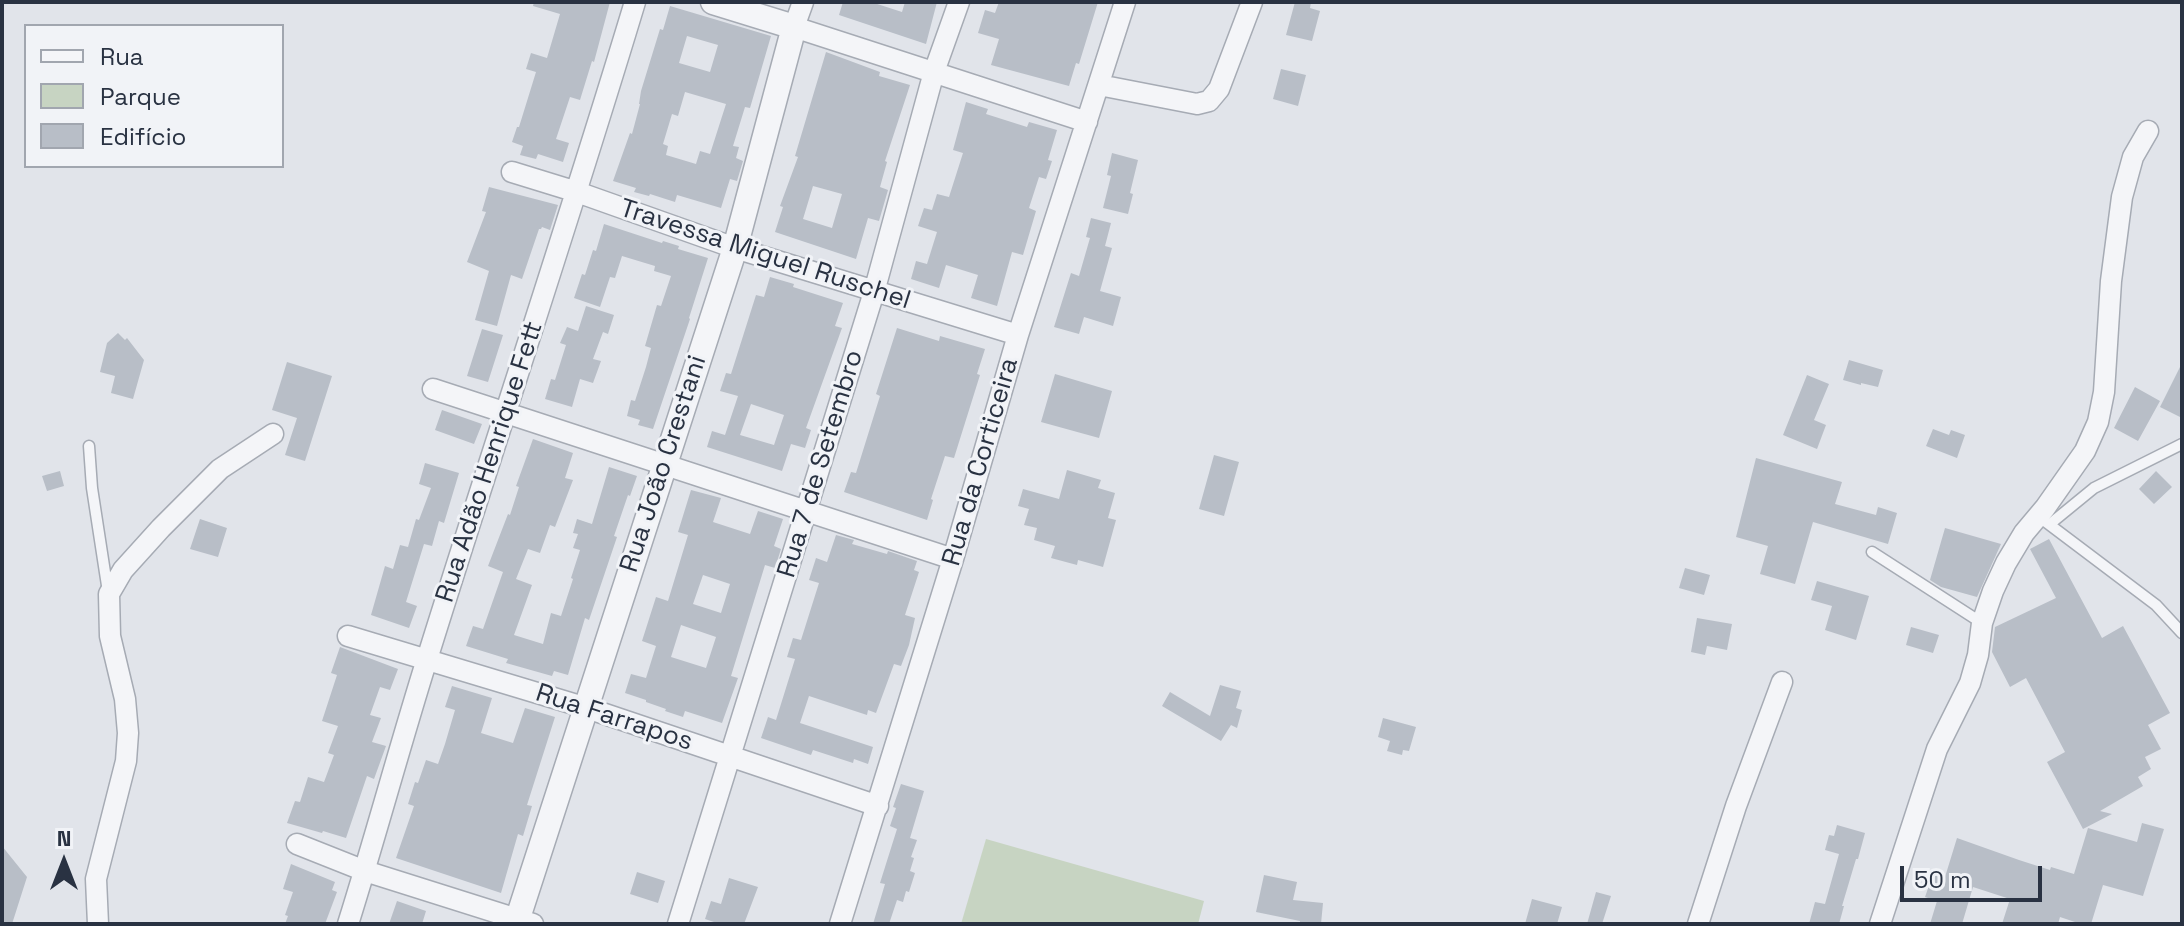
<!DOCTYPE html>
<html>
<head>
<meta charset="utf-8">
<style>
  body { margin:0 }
  #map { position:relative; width:2184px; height:926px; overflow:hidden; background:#e1e4ea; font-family:"Space Grotesk",sans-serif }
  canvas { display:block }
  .frame { position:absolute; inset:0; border:4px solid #293242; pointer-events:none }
  .legend { position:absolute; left:24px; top:24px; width:260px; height:144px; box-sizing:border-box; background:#f1f3f7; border:2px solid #a1a6af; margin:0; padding:10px 14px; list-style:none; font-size:24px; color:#293242 }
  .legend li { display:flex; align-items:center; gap:16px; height:40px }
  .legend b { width:40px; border:2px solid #a1a6af }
  .north { position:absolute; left:24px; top:822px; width:80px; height:80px; -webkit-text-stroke:6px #f1f3f7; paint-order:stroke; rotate:0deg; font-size:22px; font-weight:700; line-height:32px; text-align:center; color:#293242 }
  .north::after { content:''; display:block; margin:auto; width:28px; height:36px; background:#293242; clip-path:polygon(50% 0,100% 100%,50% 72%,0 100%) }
  .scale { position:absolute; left:1900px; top:866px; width:142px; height:36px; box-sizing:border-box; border:4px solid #293242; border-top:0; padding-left:10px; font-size:24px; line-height:28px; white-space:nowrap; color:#293242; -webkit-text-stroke:6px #f1f3f7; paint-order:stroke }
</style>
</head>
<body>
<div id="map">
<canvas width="2184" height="926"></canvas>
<div class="frame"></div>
<ul class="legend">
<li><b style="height:10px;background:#f4f5f8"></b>Rua</li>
<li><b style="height:22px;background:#c7d4c2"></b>Parque</li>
<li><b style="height:22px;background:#b8bec7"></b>Edifício</li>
</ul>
<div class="north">N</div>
<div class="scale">50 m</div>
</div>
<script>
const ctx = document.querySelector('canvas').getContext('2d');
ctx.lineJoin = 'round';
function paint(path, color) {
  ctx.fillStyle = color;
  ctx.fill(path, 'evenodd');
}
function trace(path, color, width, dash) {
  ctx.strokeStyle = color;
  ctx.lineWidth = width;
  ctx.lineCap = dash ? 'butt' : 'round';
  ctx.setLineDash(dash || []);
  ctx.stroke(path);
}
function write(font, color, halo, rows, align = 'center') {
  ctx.font = font + ' "Space Grotesk",sans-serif';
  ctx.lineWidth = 6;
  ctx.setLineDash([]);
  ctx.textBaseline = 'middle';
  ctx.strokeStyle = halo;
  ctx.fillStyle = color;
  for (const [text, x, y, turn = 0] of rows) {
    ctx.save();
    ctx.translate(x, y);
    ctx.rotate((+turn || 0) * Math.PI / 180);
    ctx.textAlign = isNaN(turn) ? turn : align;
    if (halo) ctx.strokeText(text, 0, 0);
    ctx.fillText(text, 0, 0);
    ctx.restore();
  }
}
paint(new Path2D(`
  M986 839 1204 901 1198 924H961Z`), '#c7d4c2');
paint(new Path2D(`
  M534 2H610L594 62 592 61 580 100 570 97 556 139 569 143 563 162 538 154 536 159 520 155 523 146 512 142 517 127H519L536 72 526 69 531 53 547 58 560 14 533 6Z
  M843 2H871L902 12 905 2H937L926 44 839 15Z
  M999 2H1098L1079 64 1076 63 1069 86 991 65 999 39 978 33 985 10 995 13Z
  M1295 2H1311L1310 8 1320 11 1312 41 1286 35Z
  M670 6 771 36 750 108 745 107 733 146 739 147 736 158 743 161 737 181 730 179 721 208 677 195 675 202 650 194 649 196 634 192 636 188 613 181 630 133 632 134 640 104H639L641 91 660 29 663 30ZM687 36 718 45 710 72 679 63ZM685 92 726 104 710 154 700 151 696 164 666 155 668 146 663 144 672 114 678 116Z
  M826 52 880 72 879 76 910 85 885 161 887 162 880 187 888 190 879 221 868 218 856 259 775 232 783 207 780 206 798 157 795 156ZM813 186 842 194 832 228 803 219Z
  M1281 69 1306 75 1298 106 1273 99Z
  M966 102 988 109 986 114 1027 127 1029 122 1057 130 1048 160 1052 161 1046 179 1039 177 1029 208 1036 211 1023 255 1012 252 997 306 971 298 978 275 946 265 939 288 911 279 916 261 927 264 937 232 918 226 924 208 932 210 937 194 949 197 963 153 953 150Z
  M1112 153 1138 160 1130 193 1133 194 1128 214 1103 208 1111 176 1107 175Z
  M489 187 558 205 550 230 542 227 541 229H539L522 279 511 275 497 326 475 320 489 271 467 262 486 212 482 211Z
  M1091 218 1111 223 1105 246 1112 248 1100 291 1121 297 1113 326 1084 317 1079 334 1054 327 1071 273 1079 276 1090 238 1086 237Z
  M604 224 662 243 663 241 679 246 678 249 708 258 689 318 690 319 653 429 638 425 640 420 627 416 631 400 635 401 646 367 651 348 645 346 657 305 661 306 671 276 654 271 655 266 622 256 615 278 610 277 600 307 574 298 582 274 585 275 593 250 596 251Z
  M770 277 794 284 793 287 843 303 835 326 842 328 806 428 811 430 805 448 791 444 782 471 707 447 712 431 725 435 738 396 720 391 726 373 731 374 756 295 764 297ZM751 404 784 415 774 445 740 435Z
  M586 306 614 315 608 334 603 332 593 359 601 361 593 383 580 379 572 407 545 399 551 379 555 380 566 345 560 343 567 327 578 331Z
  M897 328 939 341 940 336 985 349 977 374 980 375 954 458 945 456 931 499 933 500 927 520 844 492 851 472 856 473 880 396 876 394Z
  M482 329 503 335 488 382 467 376Z
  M118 333 125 340 127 338 144 360 133 399 111 393 115 376 100 372 107 343Z
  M1849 360 1883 370 1878 387 1861 383V385L1843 380Z
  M287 362 332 376 305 461 285 455 297 418 272 410Z
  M2182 363V418L2160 407Z
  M1055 374 1112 391 1099 438 1041 422Z
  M1807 375 1829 384 1814 420 1826 425 1817 449 1783 435Z
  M2135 387 2160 401 2138 441 2114 428Z
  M442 410 482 424 474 444 435 430Z
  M1933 429 1949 435 1951 430 1965 435 1957 458 1926 446Z
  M533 439 573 453 565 478 573 480 555 527 550 525 540 553 528 549 516 579 532 585 514 635 543 644 551 613 561 616 573 579 571 578 580 550 573 548 578 534 573 533 577 519 592 524 609 467 637 476 630 496 628 495 614 536 617 537 589 620 585 618 568 675 554 671 552 676 506 663 508 659 466 646 473 626 483 629 503 572 488 566 508 514 510 515 519 487 516 486Z
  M1214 455 1239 462 1224 516 1199 509Z
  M1756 458 1842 482 1835 504 1876 515 1878 507 1897 513 1888 544 1813 522 1795 584 1760 574 1768 546 1736 537Z
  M425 463 459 473 444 523 439 521 432 546 424 544 406 602 417 606 409 628 371 615 385 566 393 569 400 545 408 547 416 519 419 520 431 488 419 484Z
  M1067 470 1101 480 1098 488 1115 493 1108 518 1116 520 1103 567 1078 560 1077 565 1051 558 1055 546 1034 540 1037 528 1024 525 1029 509 1018 506 1023 489 1059 499Z
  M60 471 64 486 47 491 42 476Z
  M2156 471 2172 487 2154 504 2139 489Z
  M691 490 721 498 713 522 750 534 758 511 783 519 774 546 781 549 775 568 765 565 731 676 738 678 722 723 685 711 683 717 665 711 666 709 646 702V700L625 693 631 674 646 678 656 646 642 641 656 597 668 601 688 535 678 532ZM703 575 730 584 721 613 693 604ZM681 625 716 637 706 668 671 657Z
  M200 519 227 528 218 557 190 549Z
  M1945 528 2001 544 1977 597 1941 587 1930 580Z
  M836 535 854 540 852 544 887 554 888 551 917 561 914 570 919 572 905 615 915 618 909 645 901 666 894 664 876 713 868 710 867 715 809 696 800 723 873 747 868 764 854 759 853 763 813 750 811 755 761 738 768 717 776 720 795 659 787 657 793 638 801 640 819 583 809 580 816 558 827 562Z
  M2049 539 2102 638 2123 626 2170 713 2148 725 2161 749 2145 757 2151 769 2138 777 2143 786 2100 811 2112 814 2083 829 2047 762 2065 752 2026 678 2010 687 1992 652 1995 627 2056 598 2030 549Z
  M1685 568 1710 575 1704 595 1679 588Z
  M1817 581 1869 596 1856 640 1825 630 1832 606 1811 600Z
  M1697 618 1732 624 1727 650 1707 646 1705 655 1691 652Z
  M1911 627 1939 635 1933 653 1906 645Z
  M340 647 398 669 390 690 380 687 370 715 381 718 372 742 386 746 374 779 367 776 346 838 323 831 322 833 287 823 295 801 300 802 308 777 324 782 334 755 328 753 338 726 322 721 337 675 331 673Z
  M1220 685 1241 691 1236 708 1242 710 1237 728 1231 725 1221 741 1162 706 1170 692 1210 716Z
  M452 686 492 698 481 733 513 743 525 708 555 717 527 805 532 806 523 836 518 834 501 893 396 858 414 806 408 804 415 782 418 783 426 760 438 764 445 744 455 710 445 707Z
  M1383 718 1416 727 1409 751 1403 750 1402 755 1387 751 1390 741 1378 737Z
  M901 784 924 791 910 838 917 840 911 857 914 858 910 871 915 873 909 892 906 891 903 902 897 900 889 924H873L885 884 880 883 897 829 890 826 896 808 893 807Z
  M2142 823 2164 829 2143 896 2103 885 2091 924H2081L2060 917 2058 924H2002L2010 899 1973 887 1962 924H1930L1937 901 1925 897 1933 874 1945 877 1957 838 2019 860 2050 870 2051 867 2074 874 2088 828 2137 842Z
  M1837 825 1865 833 1858 859H1856L1842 906H1844L1839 924H1809L1815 902 1825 904 1839 854 1825 850 1829 835 1834 836Z
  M2 846 27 877 12 924H2Z
  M291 864 335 882 332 890 337 892 325 924H285L288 916 285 915 293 892 283 889Z
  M637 872 665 881 658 903 630 894Z
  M1264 875 1297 882 1293 900 1323 903 1321 924H1300V921L1256 912Z
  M729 878 758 887 744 924H720L705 919 711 901 721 904Z
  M1596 892 1611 896 1602 924H1587Z
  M1532 899 1562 907 1557 924H1525Z
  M397 901 426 911 422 924H389Z`), '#b8bec7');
const service = new Path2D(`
  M89 446 92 488 108 592
  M2038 516 2156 605 2182 633
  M2050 524 2094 488 2182 444
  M1872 552 1982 623`);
const minor = new Path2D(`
  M803 2 794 27 1087 122
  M1099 85 1197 104 1209 101 1219 89 1252 2
  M512 172 577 192 735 248 1018 335
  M433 389 953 559
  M348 636 587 708 878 806
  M297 844 365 871 533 924
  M98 924 96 879 126 761 128 733 125 699 110 636 109 594 123 570 161 528 220 469 273 434
  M348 924C376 835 400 745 428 656 496 438 569 221 635 2
  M678 924 874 292 934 72 959 2
  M840 924 953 559 1018 335 1125 2
  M1698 924 1736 806 1782 682
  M1880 924 1937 749 1970 683 1978 655 1982 623 1993 591 2006 563 2024 533 2045 508 2085 451 2098 422 2104 392 2111 281 2122 197 2133 157 2148 131`);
const tertiary = new Path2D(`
  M516 924 735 248 794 27 713 2`);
trace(service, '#a6abb4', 13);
trace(minor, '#a6abb4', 23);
trace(tertiary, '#a6abb4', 27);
trace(service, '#f4f5f8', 10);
trace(minor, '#f4f5f8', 20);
trace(tertiary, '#f4f5f8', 24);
write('26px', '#293242', '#f1f3f7', [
  ["Travessa Miguel Ruschel",765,255,18],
  ["Rua Adão Henrique Fett",490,462,-72],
  ["Rua da Corticeira",981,462,-74],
  ["Rua João Crestani",664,464,-72],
  ["Rua 7 de Setembro",821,464,-73],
  ["Rua Farrapos",614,718,18]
]);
</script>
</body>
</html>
